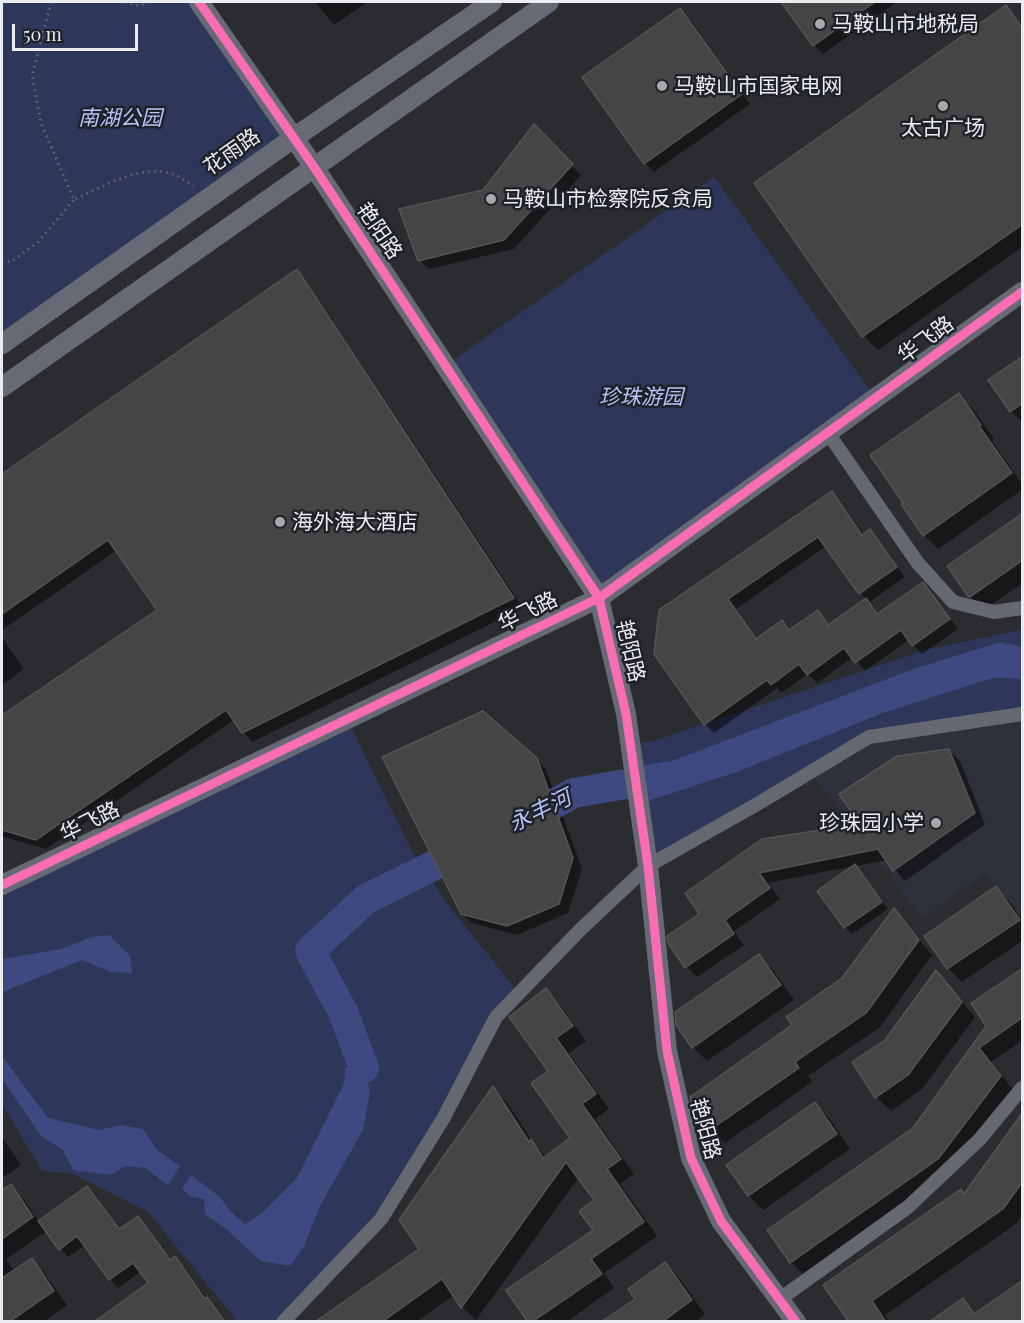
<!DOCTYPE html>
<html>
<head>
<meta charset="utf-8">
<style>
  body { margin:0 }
  #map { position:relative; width:1024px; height:1323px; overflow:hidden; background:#2b2c30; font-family:"Playfair Display",serif }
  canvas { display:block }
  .frame { position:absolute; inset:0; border:3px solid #ebecf1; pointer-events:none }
  .scale { position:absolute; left:12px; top:24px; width:126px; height:27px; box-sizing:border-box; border:3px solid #ebecf1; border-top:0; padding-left:8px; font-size:18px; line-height:21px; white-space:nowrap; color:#ebecf1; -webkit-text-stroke:4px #1f2128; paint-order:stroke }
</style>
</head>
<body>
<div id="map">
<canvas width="1024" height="1323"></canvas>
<div class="frame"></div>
<div class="scale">50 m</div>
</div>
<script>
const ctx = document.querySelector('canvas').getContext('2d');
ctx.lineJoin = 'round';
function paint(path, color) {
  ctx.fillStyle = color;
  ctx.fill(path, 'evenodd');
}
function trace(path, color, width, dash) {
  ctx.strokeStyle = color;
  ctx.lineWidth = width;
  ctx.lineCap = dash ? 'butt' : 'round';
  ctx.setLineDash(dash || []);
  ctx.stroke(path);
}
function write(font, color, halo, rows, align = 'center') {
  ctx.font = font + ' "Playfair Display","Noto Sans SC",serif';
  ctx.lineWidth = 5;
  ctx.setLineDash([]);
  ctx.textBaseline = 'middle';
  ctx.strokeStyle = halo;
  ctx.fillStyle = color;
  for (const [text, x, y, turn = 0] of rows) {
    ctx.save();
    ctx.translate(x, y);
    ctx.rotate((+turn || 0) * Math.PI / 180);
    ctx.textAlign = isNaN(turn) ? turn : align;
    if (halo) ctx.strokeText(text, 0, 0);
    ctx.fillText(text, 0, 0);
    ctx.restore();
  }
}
paint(new Path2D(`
  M1022 714V916L985 874 922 918 810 772 869 737Z`), '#2e303b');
paint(new Path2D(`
  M2 2H199L295 137 2 344Z
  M714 177 876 398 599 598 446 365Z
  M1020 630H1022V647L1000 642 913 669 635 775 631 746 659 739 925 650Z
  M993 678 1022 679V714L869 737 648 866 639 804 737 772 883 713Z
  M347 719 411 849 451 909 519 993 492 1026 381 1219 283 1321H237L148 1212 73 1174 42 1171 2 1104V882Z`), '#2e3659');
paint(new Path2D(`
  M1000 642 1022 647V679L993 678 883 713 737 772 639 804 635 775 913 669Z
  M109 935 130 956 132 973 111 972 82 960 5 991 2 993V959L61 949 92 937Z
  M2 1056 48 1118 99 1130 121 1125 143 1129 156 1149 180 1166 168 1185 145 1168 126 1166 110 1175 73 1170 63 1150 41 1136 2 1079Z
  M345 1068H364L370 1092 363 1130 320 1206 304 1246 290 1266 261 1261 225 1228 205 1214 204 1199 189 1196 182 1188 191 1175 220 1197 230 1211 245 1224 263 1212 297 1178 344 1083Z`), '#3f4981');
paint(new Path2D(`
  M315 2H368L334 25Z
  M783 2H897L823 54 814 45Z
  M1006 7 1022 25V247L878 350 864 336Z
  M680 10 690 19 750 104 654 172 645 163Z
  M534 126 581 175 514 249 429 269 419 260 484 191Z
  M296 271 306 281 523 608 252 742 234 720 46 849 2 836V717L159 610 117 550 2 630V476Z
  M1022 358V422L1011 411Z
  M959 395 973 409 994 439 992 441 1022 484V490L938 549 924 535 905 503Z
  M832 493 841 502 864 535 869 531 878 540 905 577 868 603 879 615 922 584 931 593 958 629 922 654 909 640 865 671 853 657 817 683 808 674 781 693 777 688 714 733 705 724 656 654ZM826 546 866 600 830 626 818 612 791 631 782 622 757 639 736 609Z
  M1022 515V584L983 610 969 595Z
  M2 637 24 669 2 685Z
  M949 750 960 761 985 824 905 881 887 860 855 866 888 909 852 934 845 927 820 891 854 866 768 883 780 899 734 931 744 945 697 977 687 967 701 914 687 894 863 825Z
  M536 759 546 770 582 869 568 913 517 935 472 923 462 913Z
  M996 888 1010 902 1022 920V941L962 982 948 968 926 936Z
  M894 910 932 955 880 1027 808 1076 812 1082 725 1143 711 1129 794 1026 844 979Z
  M759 956 773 970 794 1000 707 1061 693 1047Z
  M1022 970V1041L991 1062 1014 1091 952 1173 805 1276 791 1262 769 1230 914 1129 988 1026Z
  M936 972 975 1017 922 1089 891 1111 876 1097 886 1041Z
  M545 990 559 1004 586 1041 569 1053 609 1109 595 1119 634 1174 620 1184 657 1236 604 1273 614 1288 566 1322H530L595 1231 596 1201 579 1177 476 1320 463 1307 454 1295 416 1322H317L421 1249 493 1089 507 1102 534 1144 546 1157 573 1139 550 1072Z
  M815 1104 829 1118 850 1149 763 1210 749 1196 728 1165Z
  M1022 1114V1215L1017 1223 885 1315 889 1322H851L965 1196Z
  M2 1137 21 1165 2 1178Z
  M10 1186 24 1200 39 1222 87 1188 96 1196 120 1230 137 1218 146 1226 171 1261 175 1258 184 1267 207 1299 226 1322H104L150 1284 141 1271 118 1288 110 1279 85 1245 68 1257 47 1231 6 1259 14 1271 31 1260 45 1274 67 1305 43 1322H2V1192Z
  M665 1264 679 1278 705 1314 695 1322H604L637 1299Z`), '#0007');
trace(new Path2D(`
  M518 823 574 793 665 777
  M364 1068 343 1012 310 951 366 899 473 846`), '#3f4981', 30);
const building = new Path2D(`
  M781 2H875L813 46Z
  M1006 5 1023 29V224L862 337 754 183Z
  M680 8 742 94 644 164 582 77Z
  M534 124 573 164 504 240 418 261 399 209 483 190Z
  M297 269 514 598 242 733 226 710 36 840 2 830V715L157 610 108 540 2 614V474Z
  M1023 356V403L1010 412 988 380Z
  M959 393 981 425 979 426 1012 473 923 536 901 504 903 503 870 455Z
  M832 491 862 535 870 529 897 567 859 594 818 537 728 599 756 639 782 620 789 630 818 610 828 625 866 598 877 614 923 582 950 619 912 646 901 630 855 663 844 648 807 675 799 664 771 685 767 680 704 725 654 654 659 610Z
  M1023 513V560L970 597 968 596 947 566Z
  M483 711 537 758 573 858 559 904 507 926 461 914 382 757Z
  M949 749 975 813 893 871 878 849 759 873 770 888 725 920 734 934 685 968 668 943 667 936 699 914 685 893 762 839 860 824 839 794 897 756Z
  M855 864 882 902 844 928 817 891Z
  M996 886 1020 920 947 969 924 936Z
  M894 908 919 940 866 1013 795 1062 799 1068 710 1130 691 1103 690 1097 792 1025 786 1017 842 978Z
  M759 954 781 985 692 1048 676 1025 675 1012Z
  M1023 968V1017L979 1048 1001 1076 938 1159 790 1263 767 1230 913 1128 986 1026 971 1003Z
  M936 970 962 1002 908 1075 875 1098 852 1062 885 1040Z
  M546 988 573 1026 556 1038 596 1094 582 1104 621 1159 607 1169 644 1222 591 1259 602 1274 532 1322H528L506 1290 593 1230 579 1211 594 1200 566 1162 461 1308 442 1279 382 1322H315L419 1249 399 1220 493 1086 529 1142 531 1139 543 1158 570 1138 531 1083 548 1071 509 1017Z
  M815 1102 837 1134 748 1196 726 1165Z
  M1023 1112V1181L1003 1209 872 1301 886 1322H849L823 1285 961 1189 964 1194Z
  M11 1184 33 1217 2 1239V1190Z
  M87 1186 119 1229 138 1216 170 1260 175 1256 205 1299 207 1297 225 1322H94L148 1283 133 1263 109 1280 77 1236 59 1250 38 1221Z
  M32 1258 54 1291 9 1322H2V1278Z
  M665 1262 692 1300 662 1322H601L635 1299 628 1289Z
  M1023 1280V1322H929L963 1298 974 1314Z`);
paint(building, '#454545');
trace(building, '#545454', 1.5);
trace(new Path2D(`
  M51 2 32 76 41 123 74 200C102 187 142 163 173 174 180 177 187 182 194 186
  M125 2 139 6 149 2
  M2 261 11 262 38 242 74 200`), '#65676c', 3, [1.5, 4.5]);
trace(new Path2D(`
  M828 433 917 562 953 602 994 612 1022 608
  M780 1299 908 1207 980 1139 1022 1088
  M283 1322 381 1219 443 1119 496 1017 580 930 648 866 759 803 869 737 1022 714`), '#656871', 14);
trace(new Path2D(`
  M199 2 314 167 599 598 626 714 648 866 667 1051 691 1158 721 1221 796 1322
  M2 344 295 137 492 2
  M2 387 549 2
  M2 885 599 598 1022 292`), '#676a74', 20);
trace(new Path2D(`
  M199 2 314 167 599 598 626 714 648 866 667 1051 691 1158 721 1221 796 1322
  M2 885 599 598 1022 292`), '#f96db3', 9);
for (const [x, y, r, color] of [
  [820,24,6,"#a8a9ad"],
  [662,86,6,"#a8a9ad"],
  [943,106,6,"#a8a9ad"],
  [491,199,6,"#a8a9ad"],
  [280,522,6,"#a8a9ad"],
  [936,823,6,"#a8a9ad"]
]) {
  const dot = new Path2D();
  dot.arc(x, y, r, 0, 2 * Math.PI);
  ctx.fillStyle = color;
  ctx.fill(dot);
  trace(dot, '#1f2128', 2);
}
write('21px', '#ebecf1', '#1f2128', [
  ["马鞍山市地税局",832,24],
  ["马鞍山市国家电网",674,86],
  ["太古广场",943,128,"center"],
  ["马鞍山市检察院反贪局",503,199],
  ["海外海大酒店",292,522],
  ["珍珠园小学",924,823,"right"]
], 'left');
write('italic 21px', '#b8c5fc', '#1f2128', [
  ["南湖公园",120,118],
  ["珍珠游园",641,397]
]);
write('21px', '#ebecf1', '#1f2128', [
  ["花雨路",232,152,-35],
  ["艳阳路",379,231,56],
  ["华飞路",926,340,-36],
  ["华飞路",528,612,-26],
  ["艳阳路",630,651,77],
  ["华飞路",90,822,-26],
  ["艳阳路",705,1129,75]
]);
write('italic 22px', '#b4c1f8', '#1f2128', [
  ["永丰河",540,811,-26]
]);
</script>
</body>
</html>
